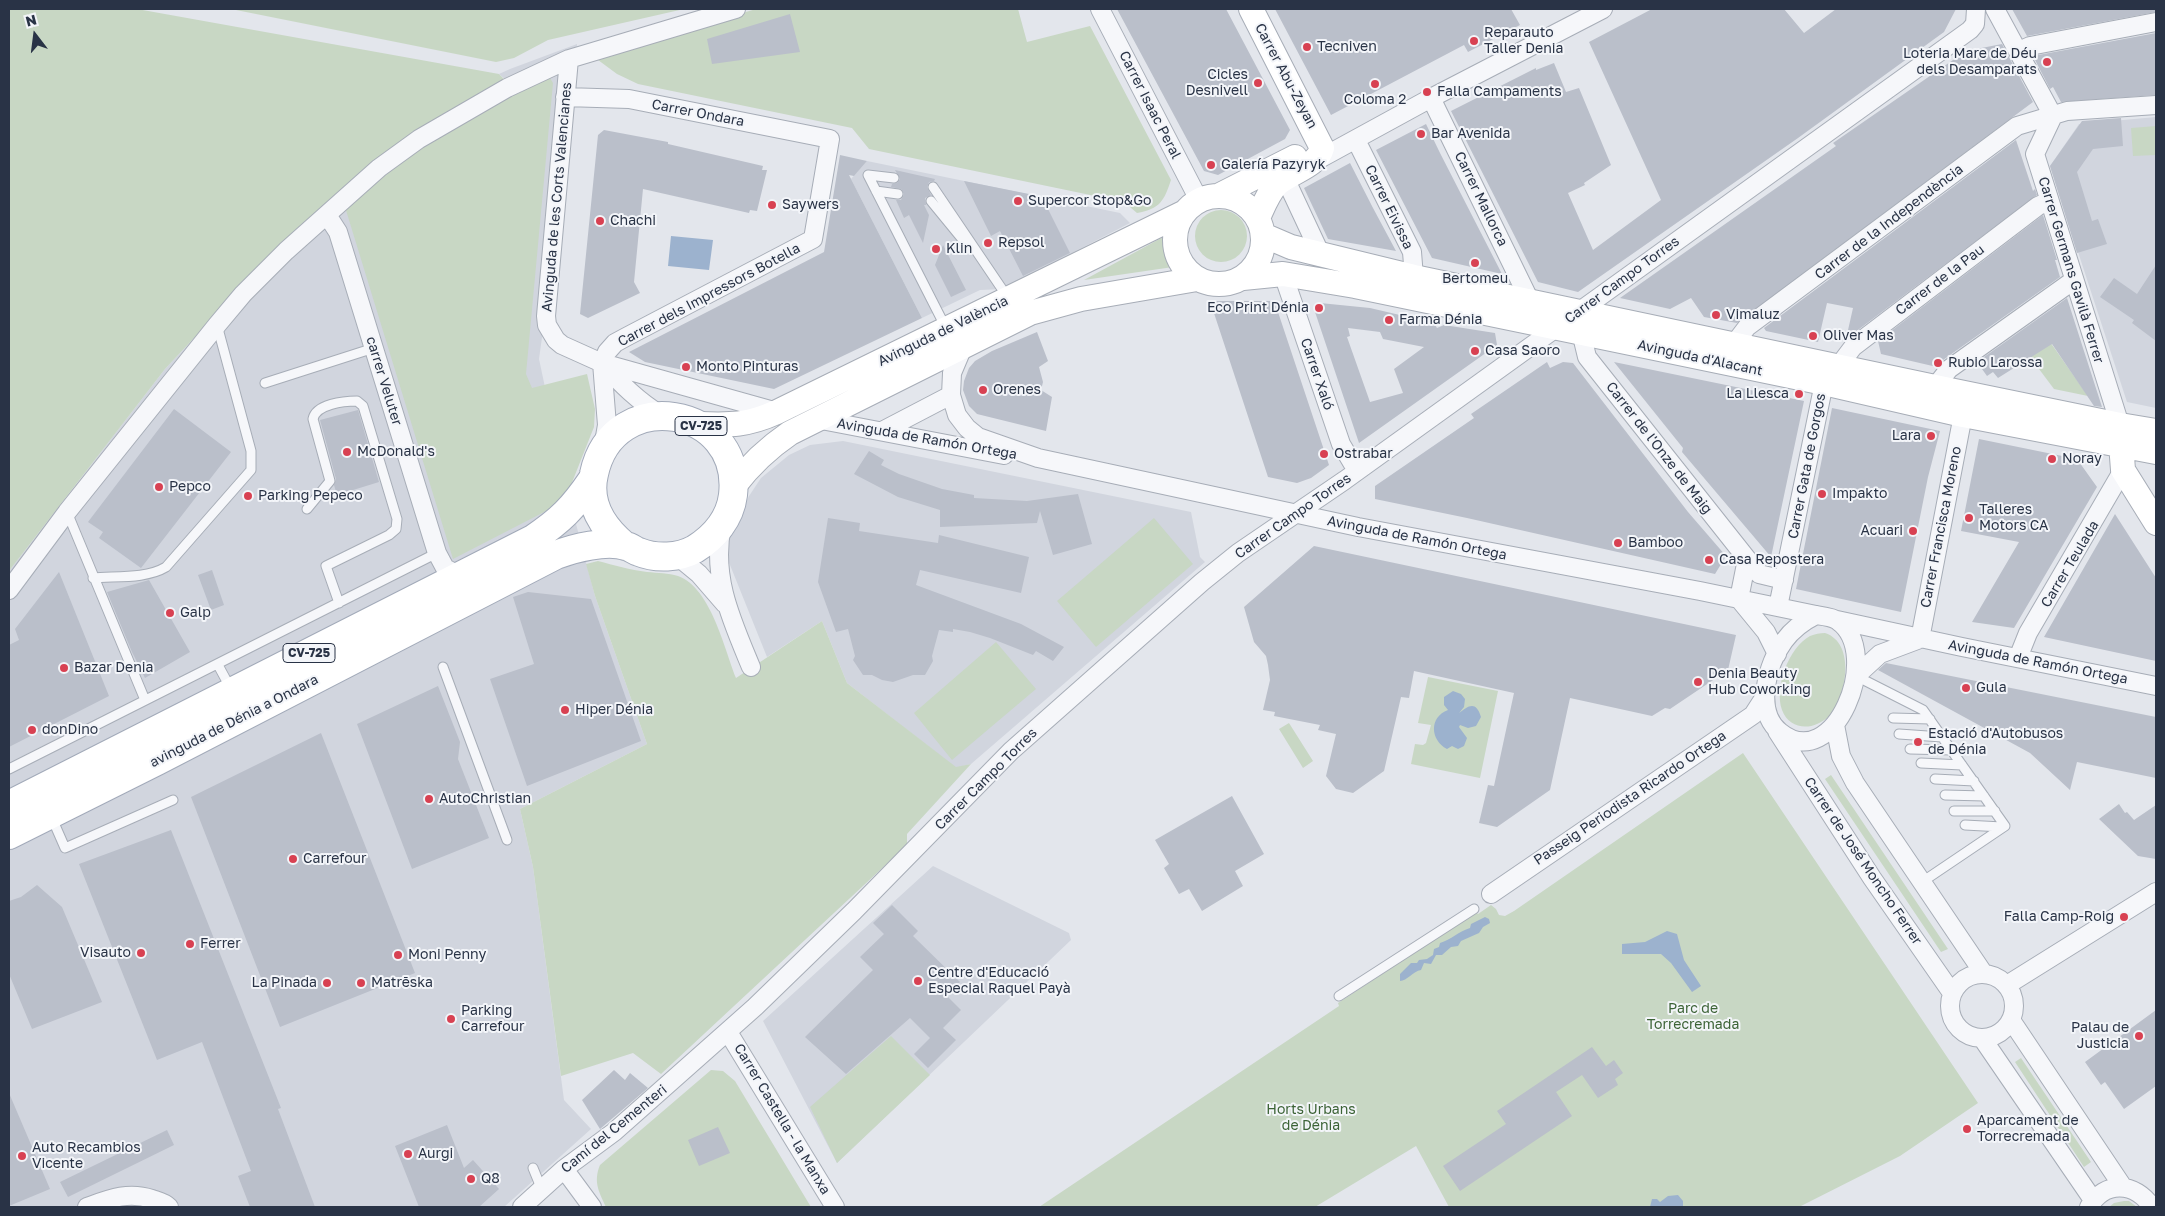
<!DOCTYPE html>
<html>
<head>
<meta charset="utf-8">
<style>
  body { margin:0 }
  #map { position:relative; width:2165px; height:1216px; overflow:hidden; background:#e3e6ec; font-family:"Golos Text",sans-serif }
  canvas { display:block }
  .frame { position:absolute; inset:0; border:10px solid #293346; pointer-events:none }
  .north { position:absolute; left:10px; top:10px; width:50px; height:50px; -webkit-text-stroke:4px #f3f5f9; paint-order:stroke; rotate:345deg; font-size:14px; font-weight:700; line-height:20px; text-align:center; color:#293346 }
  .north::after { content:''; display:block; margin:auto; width:18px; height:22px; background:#293346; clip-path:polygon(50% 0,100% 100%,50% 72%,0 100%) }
</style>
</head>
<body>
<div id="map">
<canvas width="2165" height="1216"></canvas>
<div class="frame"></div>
<div class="north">N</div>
</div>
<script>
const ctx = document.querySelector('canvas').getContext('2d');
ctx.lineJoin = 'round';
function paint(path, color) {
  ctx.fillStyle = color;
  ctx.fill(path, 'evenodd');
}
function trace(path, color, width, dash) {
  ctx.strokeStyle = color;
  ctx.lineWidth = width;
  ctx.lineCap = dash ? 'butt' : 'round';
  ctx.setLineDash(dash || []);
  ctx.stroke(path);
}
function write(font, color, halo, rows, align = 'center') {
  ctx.font = font + ' "Golos Text",sans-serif';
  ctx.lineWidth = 4;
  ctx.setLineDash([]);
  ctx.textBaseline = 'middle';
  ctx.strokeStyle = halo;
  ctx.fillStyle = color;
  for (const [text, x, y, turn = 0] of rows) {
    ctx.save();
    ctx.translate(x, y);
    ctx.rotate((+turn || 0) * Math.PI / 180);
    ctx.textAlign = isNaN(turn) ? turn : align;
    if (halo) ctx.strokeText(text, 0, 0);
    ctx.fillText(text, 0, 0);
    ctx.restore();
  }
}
paint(new Path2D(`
  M577 44 573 115 539 359 566 486 595 596 647 744 520 809 533 867 564 1100 591 1129 504 1207H9V571L165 369 266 261 506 80 499 74 510 69Z
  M2156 117V408L2127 402 2050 166 2079 124Z
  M867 161 1120 213 1130 223 1002 289 980 290 922 318 851 179Z
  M843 441 1191 512 1200 557 1205 562 971 764 956 768 847 683 822 621 767 657 728 560 727 543 749 496 761 478 789 455 810 445Z
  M933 866 1069 933 1071 940 837 1163 763 1021Z`), '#d1d5de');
paint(new Path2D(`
  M9 9H137L499 74 506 81 266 261 165 369 9 571Z
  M231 9H684L548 40 514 58 496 62Z
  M756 9H1018L1027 42 1090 26 1171 180C1164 201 1160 209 1137 213L1124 202 869 149 852 128 638 84 617 74 594 57Z
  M546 77 550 78 553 83 526 374 532 388 587 374 595 409 594 427 571 485 560 499 550 509 453 559 345 207C357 194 371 184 385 173 435 135 490 106 546 77Z
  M2156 126V155L2133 156 2131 128Z
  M1195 236a26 26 0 1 1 52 0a26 26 0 1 1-52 0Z
  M1165 236 1166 251 1173 267 1084 280Z
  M2036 322 2088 396 2054 389 2015 337Z
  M1154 518 1193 564 1096 647 1057 601Z
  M598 561C614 565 630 570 647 572 658 573 668 573 678 576 711 588 724 648 736 678L822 621 847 683 956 767 971 764 907 834V845L661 1074 633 1053 561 1076 533 867 520 809 647 744 595 596 586 564Z
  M1825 633C1856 643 1847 697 1829 716 1814 731 1790 731 1782 710 1774 687 1789 647 1810 636 1815 634 1820 633 1825 633Z
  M996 642 1036 689 952 760 914 713Z
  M1428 677 1498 691 1480 778 1411 764 1415 744 1423 745 1426 743 1431 725 1418 723Z
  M1289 723 1313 761 1303 768 1279 729Z
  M1743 753 1978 1103 1900 1156 1799 1207H1449L1416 1146 1315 1207H1039L1339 1006 1338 1003 1476 912 1478 914 1491 905 1496 909 1499 915 1505 916 1514 911Z
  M1831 775 1948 949 1941 952 1825 779Z
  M891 1036 930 1075 837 1163 810 1107Z
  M2021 1058 2091 1162 2084 1167 2015 1062Z
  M711 1070 723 1071 735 1081 811 1207H606C599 1192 593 1182 600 1165Z
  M2124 1201H2129L2137 1207H2109L2114 1203Z`), '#c8d7c4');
paint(new Path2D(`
  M671 236 713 240 709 270 668 266Z
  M1453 691 1461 694 1465 699 1464 707 1459 713C1468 706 1476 700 1481 717L1476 726 1468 728 1460 725 1459 727 1467 738 1464 746 1458 749 1452 746 1447 749C1430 740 1429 717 1448 710L1444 705V697Z
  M1485 917 1489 919 1490 923 1483 927 1479 933 1461 941 1458 946 1451 947 1442 955H1436L1431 964 1424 963 1421 970C1413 971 1407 981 1400 981V974L1411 963H1417L1419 960 1427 959 1433 955 1434 949 1439 947 1440 943C1451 940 1459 931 1470 928L1471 924Z
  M1667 931 1677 934 1684 960 1701 986 1692 992 1671 963 1661 954H1622V944L1645 942Z
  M1678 1195 1683 1201V1207H1650L1652 1199H1657L1660 1202 1668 1196Z`), '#9cb2ce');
paint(new Path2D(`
  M1117 9H1226L1290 130 1285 139 1218 175 1204 171Z
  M1275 9H1511L1520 25 1468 52 1464 45 1331 115Z
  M1652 9H1784L1804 33 1836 9H1956L1944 32 1798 138 1578 292 1538 282 1451 111 1536 68V70L1554 63 1566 92 1579 88 1611 165 1584 183 1585 185 1568 193 1593 250 1661 200 1589 42Z
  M2012 9H2156V12L2027 36Z
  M790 14 800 52 712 64 707 39Z
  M2156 33V95L2061 102 2053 87 2050 89 2033 56Z
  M2002 44 2033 102 1737 323 1704 317 1691 298 1670 309 1620 298 1836 146 1833 143 1966 51Z
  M2121 118 2123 146 2093 149 2077 172 2092 221 2098 219 2107 244 2077 253 2050 166 2082 121Z
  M1426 124 1440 153 1502 274 1432 258 1376 150Z
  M604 130 668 142V144L763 166 762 170H767L757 211 750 210 749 213 643 189 634 282 640 293 588 318 580 314 598 135Z
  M2016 140 2033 191 2035 189 2037 195 1846 339 1853 308 1827 303 1818 342 1766 331 1764 328Z
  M840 155 867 161 854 176 849 175 922 318 774 389 645 362 629 352 824 252Z
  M1350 163 1373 208 1396 251 1328 239 1304 188Z
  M895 170 935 179 934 181 929 182 927 187 931 195 925 198 926 205H924L929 215 923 243 909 215 904 218 896 200H901L904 194 901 189 891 187 892 184 897 183 900 179Z
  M964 181 1044 197 1046 205 1070 253 1023 276 1000 231 991 236Z
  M2043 215 2057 260H2055L2060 277 1943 360 1937 367 1881 354 1878 341Z
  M943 245 966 290 951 297 935 265Z
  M2156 265V341L2132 323 2134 320 2100 297 2114 278 2137 294Z
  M2067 298 2083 348 2102 407 2094 406 2052 344 1998 378 1993 372 1987 376 1977 362Z
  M1210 301H1270L1276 306 1329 465 1311 478 1297 483 1268 477Z
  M1320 303 1370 308 1434 323 1437 328 1444 325 1495 333 1497 345 1359 443 1314 309ZM1348 328 1380 332 1383 339 1424 347 1394 369 1403 393 1370 402 1347 337 1350 336Z
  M1037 332 1048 361 1039 367 1043 382 1041 390 1052 397 1046 431 977 414 969 406 963 390 964 381 969 368 975 361 992 351Z
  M1547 362 1550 368 1563 362 1573 363 1688 512 1726 556 1715 574 1467 518 1375 499V486L1474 418 1471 414Z
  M1614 362 1804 401 1771 557 1682 452 1683 448Z
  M1832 408 1940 431 1928 477 1901 612 1796 589Z
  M174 409 231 452 141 568 99 538 103 532 88 522Z
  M358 410 379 482 337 495 334 485 336 479 320 420Z
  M1979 439 2077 459 2097 487 2014 628 1972 622 2019 542 1961 531Z
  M869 451 884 460 881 465 899 474 942 489 974 495V498L1027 501 1078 494 1092 544 1053 555 1040 511 1037 523 940 527V510L898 497 854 474Z
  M2115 514 2156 578V661L2044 637Z
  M828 518 860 523 859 531 938 543 939 535 1029 557 1021 593 920 570 916 585 1021 624 1064 647 1053 661 1036 651 1033 655 990 638 970 632 953 629V632L939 630 932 656 933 661 925 675H913L893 682 882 680 872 675H863L853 660 855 656 848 629 836 632 818 582Z
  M1314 546 1736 635 1728 670 1670 709 1665 708 1652 716 1570 698 1550 790 1497 827 1479 823 1488 785 1494 786 1514 693 1414 671 1409 698 1401 697 1384 771 1353 793 1336 789 1326 776 1336 734 1318 730 1320 725 1274 716 1275 712 1263 710 1270 680 1268 665 1266 656 1254 642 1244 607Z
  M212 570 224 605 211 610 198 575Z
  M59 572 109 696 9 747V645L19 640 15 629Z
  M149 580 190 652 145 678 132 652 107 592Z
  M528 592 591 599 641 741 527 786 490 679 534 664 513 597Z
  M1886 663 2156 717V778L2077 762 2070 790 2030 753 1878 670Z
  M438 686 460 742 458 759 489 838 412 869 357 724Z
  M321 733 415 973 280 1027 191 797Z
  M1232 796 1264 854 1235 871 1243 886 1202 911 1189 889 1179 894 1164 868 1169 864 1155 840Z
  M2119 804 2125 813 2127 812 2134 820 2156 805V859L2138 856 2099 819Z
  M171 830 281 1108 278 1109 315 1207H250L238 1176 251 1171 202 1042 157 1060 79 864Z
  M37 885 62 907 102 1002 32 1029 9 974V901L21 897Z
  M892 905 918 931 913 936 960 982 947 996 961 1010 943 1028 956 1040 928 1068 914 1054 930 1038 910 1018 846 1074 805 1037 873 970 860 957 884 934 873 923Z
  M2156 1010V1086L2124 1109 2105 1082 2101 1085 2085 1062Z
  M1592 1047 1606 1066 1614 1060 1623 1073 1615 1079 1618 1085 1598 1098 1582 1075 1556 1092 1572 1116 1460 1191 1443 1166 1506 1124 1497 1111Z
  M614 1070 625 1080 630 1073 648 1088 600 1129 582 1100Z
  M9 1093 50 1189 9 1206Z
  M447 1125 464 1168 473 1160 499 1189 479 1207H419L395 1146Z
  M718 1127 730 1153 699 1166 688 1140Z
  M167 1130 174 1145 68 1197 60 1182Z`), '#babfca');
const service = new Path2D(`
  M894 178 868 175 946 328
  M933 187 1002 289 1006 300
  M876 191 898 194
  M931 201 963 240
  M265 383 374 348
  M307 509 330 481 313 419C316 404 344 401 357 401L363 406 397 519 396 529 389 535 326 566 339 603
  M67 512 145 700
  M93 578C116 576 146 579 166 567L251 470V451L217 325
  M218 665 231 689
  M443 667 507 840
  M1856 676 1923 710 2005 826 1922 882
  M1893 718 1930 719
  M1899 734 1942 737
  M1910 749 1952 750
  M1921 763 1962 765
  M9 769 437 553
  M1935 779 1974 781
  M1945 795 1984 796
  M1954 811H1995
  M51 816 65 848 173 800
  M1965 825 2002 827
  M1339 996 1474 909
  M533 1168 542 1190`);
const minor = new Path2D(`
  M1100 9 1199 200
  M1995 9 2053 116
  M2019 51 2030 46 2156 22
  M569 59 546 316 547 325 556 340 562 345 602 363 777 412
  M565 97 629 99 830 139 813 239 626 337 615 343 607 352 602 363 607 425 603 448
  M1431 98 1530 301
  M2053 116 2035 154 2120 425
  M1356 140 1412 252 1414 277
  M1312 163 1431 98 1603 9
  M1285 178 1321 255
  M327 215 338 232 437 553 445 568 460 576
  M1283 274 1341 444 1357 471
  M1581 332 1587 357 1759 574 1784 580
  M1734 344 1747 327 2017 126 2067 111 2156 105
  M963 347 952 373 951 395 957 415 967 428 978 437 1038 458 1358 527 1700 591 1816 615
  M602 363C621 384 638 401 661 415
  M1838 367 1853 347 2038 206 2049 201
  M1935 387 1949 369 2074 280
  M816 419 1004 455
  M882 431 951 395
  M722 526C711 577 732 621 751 667
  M676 555 699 574 725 604
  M9 590 67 512 217 325 243 294 286 251 379 168 419 139 507 88 569 59 736 9
  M1739 599 1766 632 1777 654
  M1739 599 1747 559
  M1778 607 1824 383
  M1816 615C1823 616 1833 617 1838 621 1884 653 1834 776 1780 732 1754 711 1767 664 1784 641 1792 630 1804 621 1816 615Z
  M1837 620 1962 647 2156 686
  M1920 639 1963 415
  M2018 658 2028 633 2123 470
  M1856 676 1880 654 1920 639
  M1835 725 1841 756 1855 783 1984 974
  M1777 731 1872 878 1952 993
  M1491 894 1753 715 1764 698
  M1950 1006a32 32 0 1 1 64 0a32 32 0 1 1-64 0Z
  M2007 985 2156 892
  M2011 1020 2123 1187
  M728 1032 835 1207
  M1982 1038 2093 1200
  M564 1169 592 1207
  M87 1207C109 1199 128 1191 152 1199 158 1201 164 1202 169 1207
  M522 1207 564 1169 614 1132 755 1007 854 911 1011 751 1202 582 1238 553 1345 480 1970 30 1975 24 1976 9
  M2089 1207C2105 1180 2135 1182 2152 1207`);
const secondary = new Path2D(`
  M1251 9 1322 148C1317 167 1290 172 1277 184 1268 193 1263 207 1258 218
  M1220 195 1295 157
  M1175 240a44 44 0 1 1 88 0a44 44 0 1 1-88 0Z
  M1263 235 1291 247 1414 277 1935 387 2120 425 2156 431
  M1243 278 1283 274 1355 286 1824 383 1963 415 2156 452
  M697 424C730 425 746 426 777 412L1183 213
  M2120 430 2123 470 2156 523
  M734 486C750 465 768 448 790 433L1030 313 1081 299 1197 279`);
const primary = new Path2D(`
  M9 805 533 539C561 520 573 508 592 480
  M9 835 157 761 556 555C574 548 606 540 626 546 631 547 635 551 639 552 656 559 679 558 695 549 714 537 730 519 733 495 743 405 613 384 594 474 587 503 603 528 625 546`);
trace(service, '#a7adb7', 11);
trace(minor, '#a7adb7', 20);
trace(secondary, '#a7adb7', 26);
trace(primary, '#a2aab9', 30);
trace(service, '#f6f7fa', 9);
trace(minor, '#f6f7fa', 18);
trace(secondary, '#fff', 24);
trace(primary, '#fff', 28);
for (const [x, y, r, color] of [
  [1474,41,5,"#d84152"],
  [1307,47,5,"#d84152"],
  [2047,62,5,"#d84152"],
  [1258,83,5,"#d84152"],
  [1375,84,5,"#d84152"],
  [1427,92,5,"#d84152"],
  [1421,134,5,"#d84152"],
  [1211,165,5,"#d84152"],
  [1018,201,5,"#d84152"],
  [772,205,5,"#d84152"],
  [600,221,5,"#d84152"],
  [988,243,5,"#d84152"],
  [936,249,5,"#d84152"],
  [1475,263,5,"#d84152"],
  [1319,308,5,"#d84152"],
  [1716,315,5,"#d84152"],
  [1389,320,5,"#d84152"],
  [1813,336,5,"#d84152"],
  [1475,351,5,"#d84152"],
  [1938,363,5,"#d84152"],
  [686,367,5,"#d84152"],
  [983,390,5,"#d84152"],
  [1799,394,5,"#d84152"],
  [1931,436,5,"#d84152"],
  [347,452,5,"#d84152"],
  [1324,454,5,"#d84152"],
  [2052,459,5,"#d84152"],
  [159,487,5,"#d84152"],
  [1822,494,5,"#d84152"],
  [248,496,5,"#d84152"],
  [1969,518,5,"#d84152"],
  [1913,531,5,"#d84152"],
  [1618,543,5,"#d84152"],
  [1709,560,5,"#d84152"],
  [170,613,5,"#d84152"],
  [64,668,5,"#d84152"],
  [1698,682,5,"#d84152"],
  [1966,688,5,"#d84152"],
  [565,710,5,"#d84152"],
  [32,730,5,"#d84152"],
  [1918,742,5,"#d84152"],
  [429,799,5,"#d84152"],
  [293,859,5,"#d84152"],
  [2124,917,5,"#d84152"],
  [190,944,5,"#d84152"],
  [141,953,5,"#d84152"],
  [398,955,5,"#d84152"],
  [918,981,5,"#d84152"],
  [327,983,5,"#d84152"],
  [361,983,5,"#d84152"],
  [451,1019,5,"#d84152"],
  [2139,1036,5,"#d84152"],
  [1967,1129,5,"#d84152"],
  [408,1154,5,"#d84152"],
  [22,1156,5,"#d84152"],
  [471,1179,5,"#d84152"]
]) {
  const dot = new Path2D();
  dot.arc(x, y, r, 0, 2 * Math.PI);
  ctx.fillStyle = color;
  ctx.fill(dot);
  trace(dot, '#f3f5f9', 2);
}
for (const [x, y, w] of [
  [701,426,52],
  [309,653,52]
]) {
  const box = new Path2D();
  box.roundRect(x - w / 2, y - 9.5, w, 19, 4);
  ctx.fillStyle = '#f3f5f9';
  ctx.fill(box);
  trace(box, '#293346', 1);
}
write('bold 12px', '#293346', null, [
  ["CV-725",701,426],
  ["CV-725",309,653]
]);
write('14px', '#293346', '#f3f5f9', [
  ["Reparauto",1484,33],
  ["Taller Denia",1484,49],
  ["Tecniven",1317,47],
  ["Loteria Mare de Déu",2037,54,"right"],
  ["dels Desamparats",2037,70,"right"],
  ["Cicles",1248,75,"right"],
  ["Desnivell",1248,91,"right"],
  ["Falla Campaments",1437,92],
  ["Coloma 2",1375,100,"center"],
  ["Bar Avenida",1431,134],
  ["Galería Pazyryk",1221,165],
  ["Supercor Stop&Go",1028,201],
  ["Saywers",782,205],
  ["Chachi",610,221],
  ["Repsol",998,243],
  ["Klin",946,249],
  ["Bertomeu",1475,279,"center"],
  ["Eco Print Dénia",1309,308,"right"],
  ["Vimaluz",1726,315],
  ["Farma Dénia",1399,320],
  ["Oliver Mas",1823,336],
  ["Casa Saoro",1485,351],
  ["Rubio Larossa",1948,363],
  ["Monto Pinturas",696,367],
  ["Orenes",993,390],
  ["La Llesca",1789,394,"right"],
  ["Lara",1921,436,"right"],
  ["McDonald's",357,452],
  ["Ostrabar",1334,454],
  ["Noray",2062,459],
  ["Pepco",169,487],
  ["Impakto",1832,494],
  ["Parking Pepeco",258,496],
  ["Talleres",1979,510],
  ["Motors CA",1979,526],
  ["Acuari",1903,531,"right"],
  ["Bamboo",1628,543],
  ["Casa Repostera",1719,560],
  ["Galp",180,613],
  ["Bazar Denia",74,668],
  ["Denia Beauty",1708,674],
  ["Hub Coworking",1708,690],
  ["Gula",1976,688],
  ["Hiper Dénia",575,710],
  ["donDino",42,730],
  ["Estació d'Autobusos",1928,734],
  ["de Dénia",1928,750],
  ["AutoChristian",439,799],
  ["Carrefour",303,859],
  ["Falla Camp-Roig",2114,917,"right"],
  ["Ferrer",200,944],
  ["Visauto",131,953,"right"],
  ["Moni Penny",408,955],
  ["Centre d'Educació",928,973],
  ["Especial Raquel Payà",928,989],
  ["La Pinada",317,983,"right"],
  ["Matrēska",371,983],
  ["Parking",461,1011],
  ["Carrefour",461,1027],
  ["Palau de",2129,1028,"right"],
  ["Justicia",2129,1044,"right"],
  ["Aparcament de",1977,1121],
  ["Torrecremada",1977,1137],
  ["Auto Recambios",32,1148],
  ["Vicente",32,1164],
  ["Aurgi",418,1154],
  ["Q8",481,1179]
], 'left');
write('14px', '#293346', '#f3f5f9', [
  ["Carrer Abu-Zeyan",1286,76,62],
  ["Carrer Isaac Peral",1150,105,63],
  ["Carrer Ondara",698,113,11],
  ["Avinguda de les Corts Valencianes",557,197,-85],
  ["Carrer Mallorca",1481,199,64],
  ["Carrer Eivissa",1389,207,64],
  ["Carrer de la Independència",1889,222,-37],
  ["Carrer Germans Gavilà Ferrer",2071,270,73],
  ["Carrer Campo Torres",1622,280,-36],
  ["Carrer de la Pau",1940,280,-37],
  ["Carrer dels Impressors Botella",709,295,-28],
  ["Avinguda de València",943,331,-26],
  ["Avinguda d'Alacant",1700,358,12],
  ["Carrer Xaló",1317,374,71],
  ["carrer Veluter",384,381,73],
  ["Avinguda de Ramón Ortega",927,439,10],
  ["Carrer de l'Onze de Maig",1659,448,52],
  ["Carrer Gata de Gorgos",1807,466,-79],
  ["Carrer Campo Torres",1293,516,-35],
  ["Carrer Francisca Moreno",1941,527,-79],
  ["Avinguda de Ramón Ortega",1417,538,11],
  ["Carrer Teulada",2070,564,-59],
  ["Avinguda de Ramón Ortega",2038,662,11],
  ["avinguda de Dénia a Ondara",234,721,-27],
  ["Carrer Campo Torres",986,779,-45],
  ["Passeig Periodista Ricardo Ortega",1630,798,-34],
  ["Carrer de José Moncho Ferrer",1863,861,56],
  ["Carrer Castella - la Manxa",782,1119,59],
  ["Camí del Cementeri",614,1129,-39]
]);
write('14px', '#3c6336', '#f3f5f9', [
  ["Parc de",1693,1009],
  ["Torrecremada",1693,1025],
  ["Horts Urbans",1311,1110],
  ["de Dénia",1311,1126]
]);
</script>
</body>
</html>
